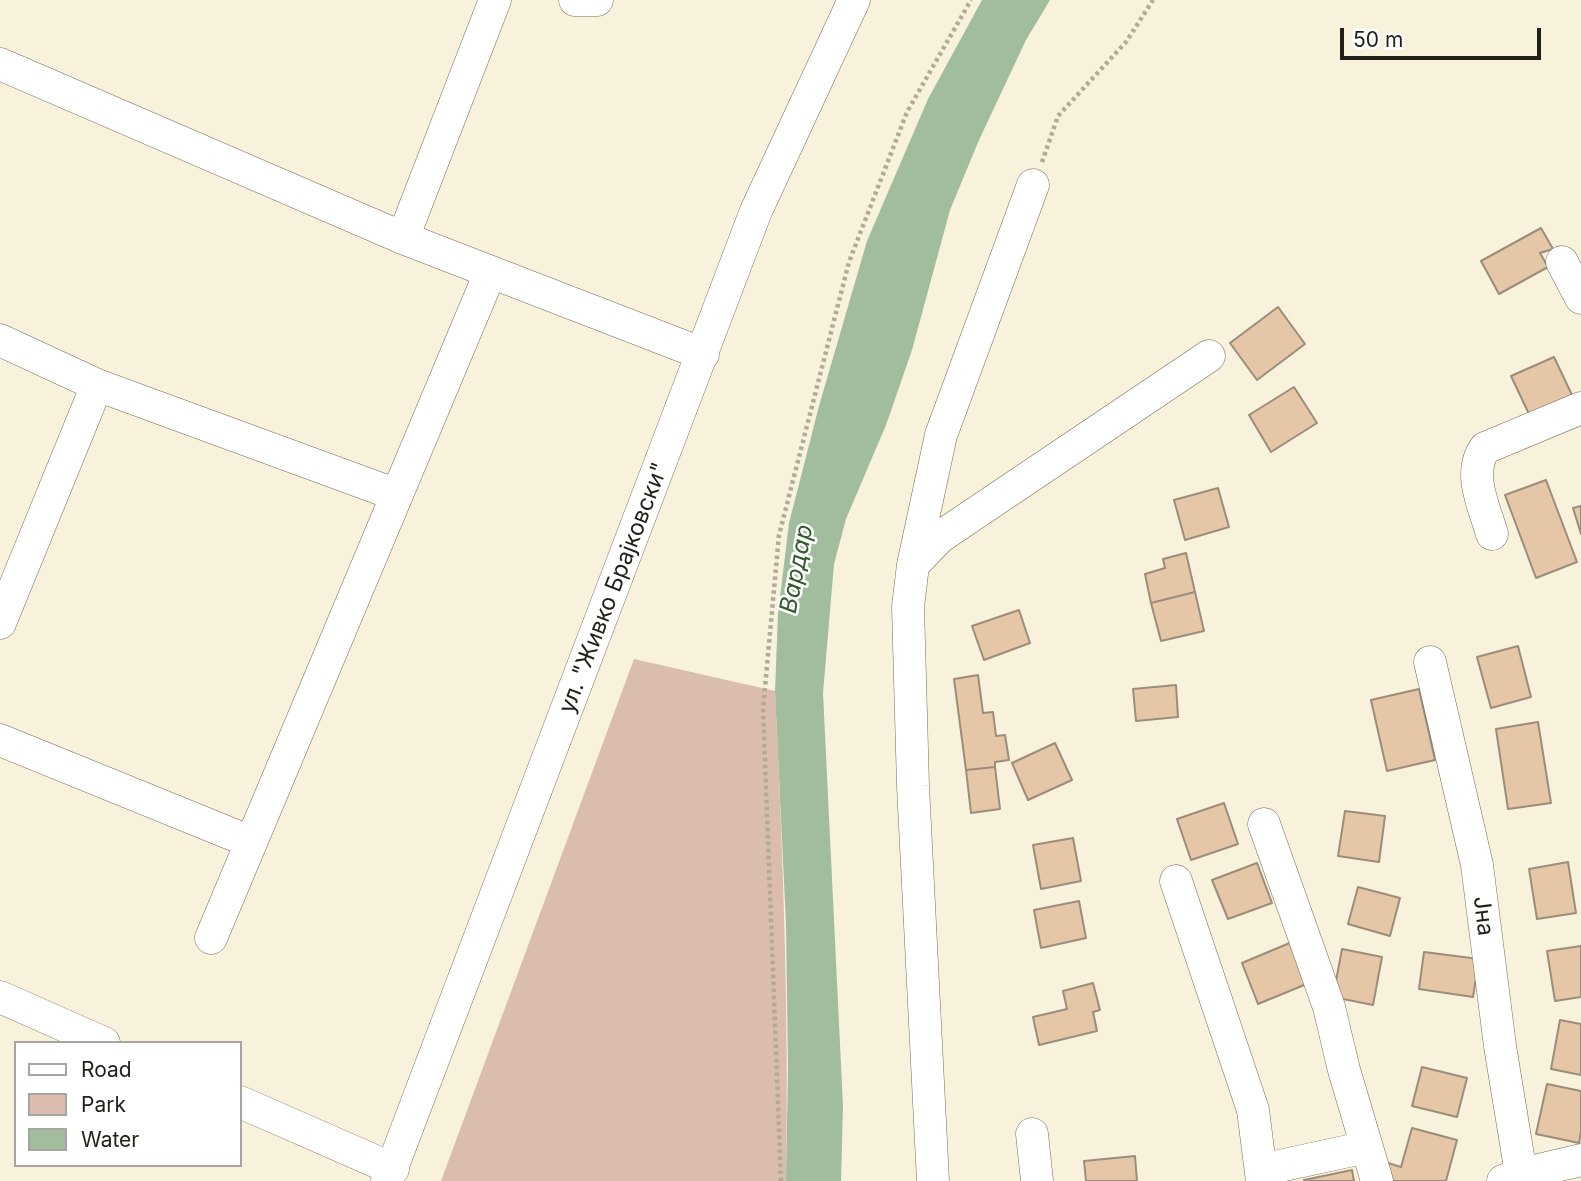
<!DOCTYPE html>
<html>
<head>
<meta charset="utf-8">
<style>
  body { margin:0 }
  #map { position:relative; width:1581px; height:1181px; overflow:hidden; background:#f8f1db; font-family:Inter,sans-serif }
  canvas { display:block }
  .legend { position:absolute; left:14px; top:1041px; width:228px; height:126px; box-sizing:border-box; background:#fff; border:2px solid #a6a5a2; margin:0; padding:9px 12px; list-style:none; font-size:21px; color:#211f17 }
  .legend li { display:flex; align-items:center; gap:14px; height:35px }
  .legend b { width:35px; border:2px solid #a6a5a2 }
  .scale { position:absolute; left:1340px; top:28px; width:201px; height:32px; box-sizing:border-box; border:4px solid #211f17; border-top:0; padding-left:9px; font-size:21px; line-height:24px; white-space:nowrap; color:#211f17; -webkit-text-stroke:5px #fff; paint-order:stroke }
</style>
</head>
<body>
<div id="map">
<canvas width="1581" height="1181"></canvas>
<ul class="legend">
<li><b style="height:9px;background:#fff"></b>Road</li>
<li><b style="height:19px;background:#dbbdaf"></b>Park</li>
<li><b style="height:19px;background:#a1bd9d"></b>Water</li>
</ul>
<div class="scale">50 m</div>
</div>
<script>
const ctx = document.querySelector('canvas').getContext('2d');
ctx.lineJoin = 'round';
function paint(path, color) {
  ctx.fillStyle = color;
  ctx.fill(path, 'evenodd');
}
function trace(path, color, width, dash) {
  ctx.strokeStyle = color;
  ctx.lineWidth = width;
  ctx.lineCap = dash ? 'butt' : 'round';
  ctx.setLineDash(dash || []);
  ctx.stroke(path);
}
function write(font, color, halo, rows, align = 'center') {
  ctx.font = font + ' Inter,sans-serif';
  ctx.lineWidth = 5;
  ctx.setLineDash([]);
  ctx.textBaseline = 'middle';
  ctx.strokeStyle = halo;
  ctx.fillStyle = color;
  for (const [text, x, y, turn = 0] of rows) {
    ctx.save();
    ctx.translate(x, y);
    ctx.rotate((+turn || 0) * Math.PI / 180);
    ctx.textAlign = isNaN(turn) ? turn : align;
    if (halo) ctx.strokeText(text, 0, 0);
    ctx.fillText(text, 0, 0);
    ctx.restore();
  }
}
paint(new Path2D(`
  M634 659 775 691C783 854 789 1017 786 1181H441Z`), '#dbbdaf');
paint(new Path2D(`
  M982 0H1050L1026 40 979 140 950 210 912 350 886 425 846 519 834 564 823 693 843 1106 841 1181H786L788 1068 786 924 775 691 778 614 789 523 819 406 867 241 928 99Z`), '#a1bd9d');
const building = new Path2D(`
  M1541 228 1553 249 1540 253 1548 267 1499 294 1481 261Z
  M1278 307 1305 344 1257 380 1230 343Z
  M1554 357 1572 395 1529 414 1511 376Z
  M1294 387 1317 423 1271 452 1249 415Z
  M1546 480 1577 562 1536 578 1505 495Z
  M1218 488 1229 527 1185 540 1174 500Z
  M1581 506V534L1573 508Z
  M1186 553 1195 592 1151 603 1145 574 1165 568 1163 559Z
  M1195 592 1204 631 1161 641 1151 603Z
  M1019 610 1030 643 984 660 972 626Z
  M1518 646 1531 697 1491 708 1477 657Z
  M978 675 983 713 993 712 996 736 1005 735 1009 760 995 762V767L966 770 954 679Z
  M1176 685 1178 717 1136 721 1133 689Z
  M1419 689 1435 760 1387 771 1371 700Z
  M1538 722 1551 803 1508 809 1496 729Z
  M1055 743 1072 780 1028 800 1012 763Z
  M995 767 1000 809 971 813 966 770Z
  M1224 803 1238 844 1191 860 1177 819Z
  M1345 811 1385 816 1379 862 1338 856Z
  M1073 838 1081 881 1041 889 1033 845Z
  M1568 862 1576 913 1537 919 1529 869Z
  M1257 863 1272 903 1228 919 1212 880Z
  M1358 887 1400 898 1390 936 1348 924Z
  M1079 901 1086 938 1041 948 1034 910Z
  M1292 942 1309 983 1258 1004 1242 963Z
  M1581 946V997L1555 1001 1547 951Z
  M1342 949 1382 957 1373 1005 1333 997Z
  M1424 952 1479 959 1473 997 1419 989Z
  M1093 983 1100 1010 1093 1012 1097 1031 1039 1045 1033 1017 1067 1009 1063 991Z
  M1560 1020 1581 1024V1075L1551 1069Z
  M1422 1067 1467 1078 1457 1117 1412 1106Z
  M1547 1084 1581 1091V1131L1579 1143 1536 1134Z
  M1412 1128 1457 1140 1446 1181H1384L1388 1163 1401 1167Z
  M1135 1156 1137 1181H1086L1084 1161Z
  M1352 1170 1354 1181H1304V1180Z`);
paint(building, '#e5c7a7');
trace(building, '#9c8c7c', 2);
const street = new Path2D(`
  M575 0H597
  M0 64 403 238 703 354
  M403 238 495 0
  M1562 262 1581 298
  M0 340 97 385 397 495
  M1492 534C1484 506 1467 473 1485 448L1581 408
  M913 565 941 435 1033 185
  M0 623 97 385
  M1430 662 1477 865 1500 1046 1521 1174
  M0 740 251 842
  M1264 824 1329 1007 1344 1070 1377 1181
  M1176 881 1253 1110 1262 1181
  M211 938 490 273
  M0 997 104 1043
  M240 1102 393 1169
  M1032 1134 1037 1181
  M1261 1170 1367 1147
  M387 1181 756 211 854 0
  M933 1181 913 786 908 607 913 565 940 537 1209 356
  M1503 1181 1521 1174 1581 1160`);
trace(street, '#746e5a', 33);
trace(new Path2D(`
  M1042 162 1058 116 1126 42 1153 0
  M781 1181 763 709 779 535 849 262 907 112 971 0`), '#b0aa99', 4.5, [3.5, 3.5]);
trace(street, '#fff', 32);
write('23px', '#211f17', '#fff', [
  ["ул. \"Живко Брајковски\"",614,588,-69],
  ["Јна",1483,916,83]
]);
write('italic 24px', '#31592c', '#fff', [
  ["Вардар",797,569,-79]
]);
</script>
</body>
</html>
